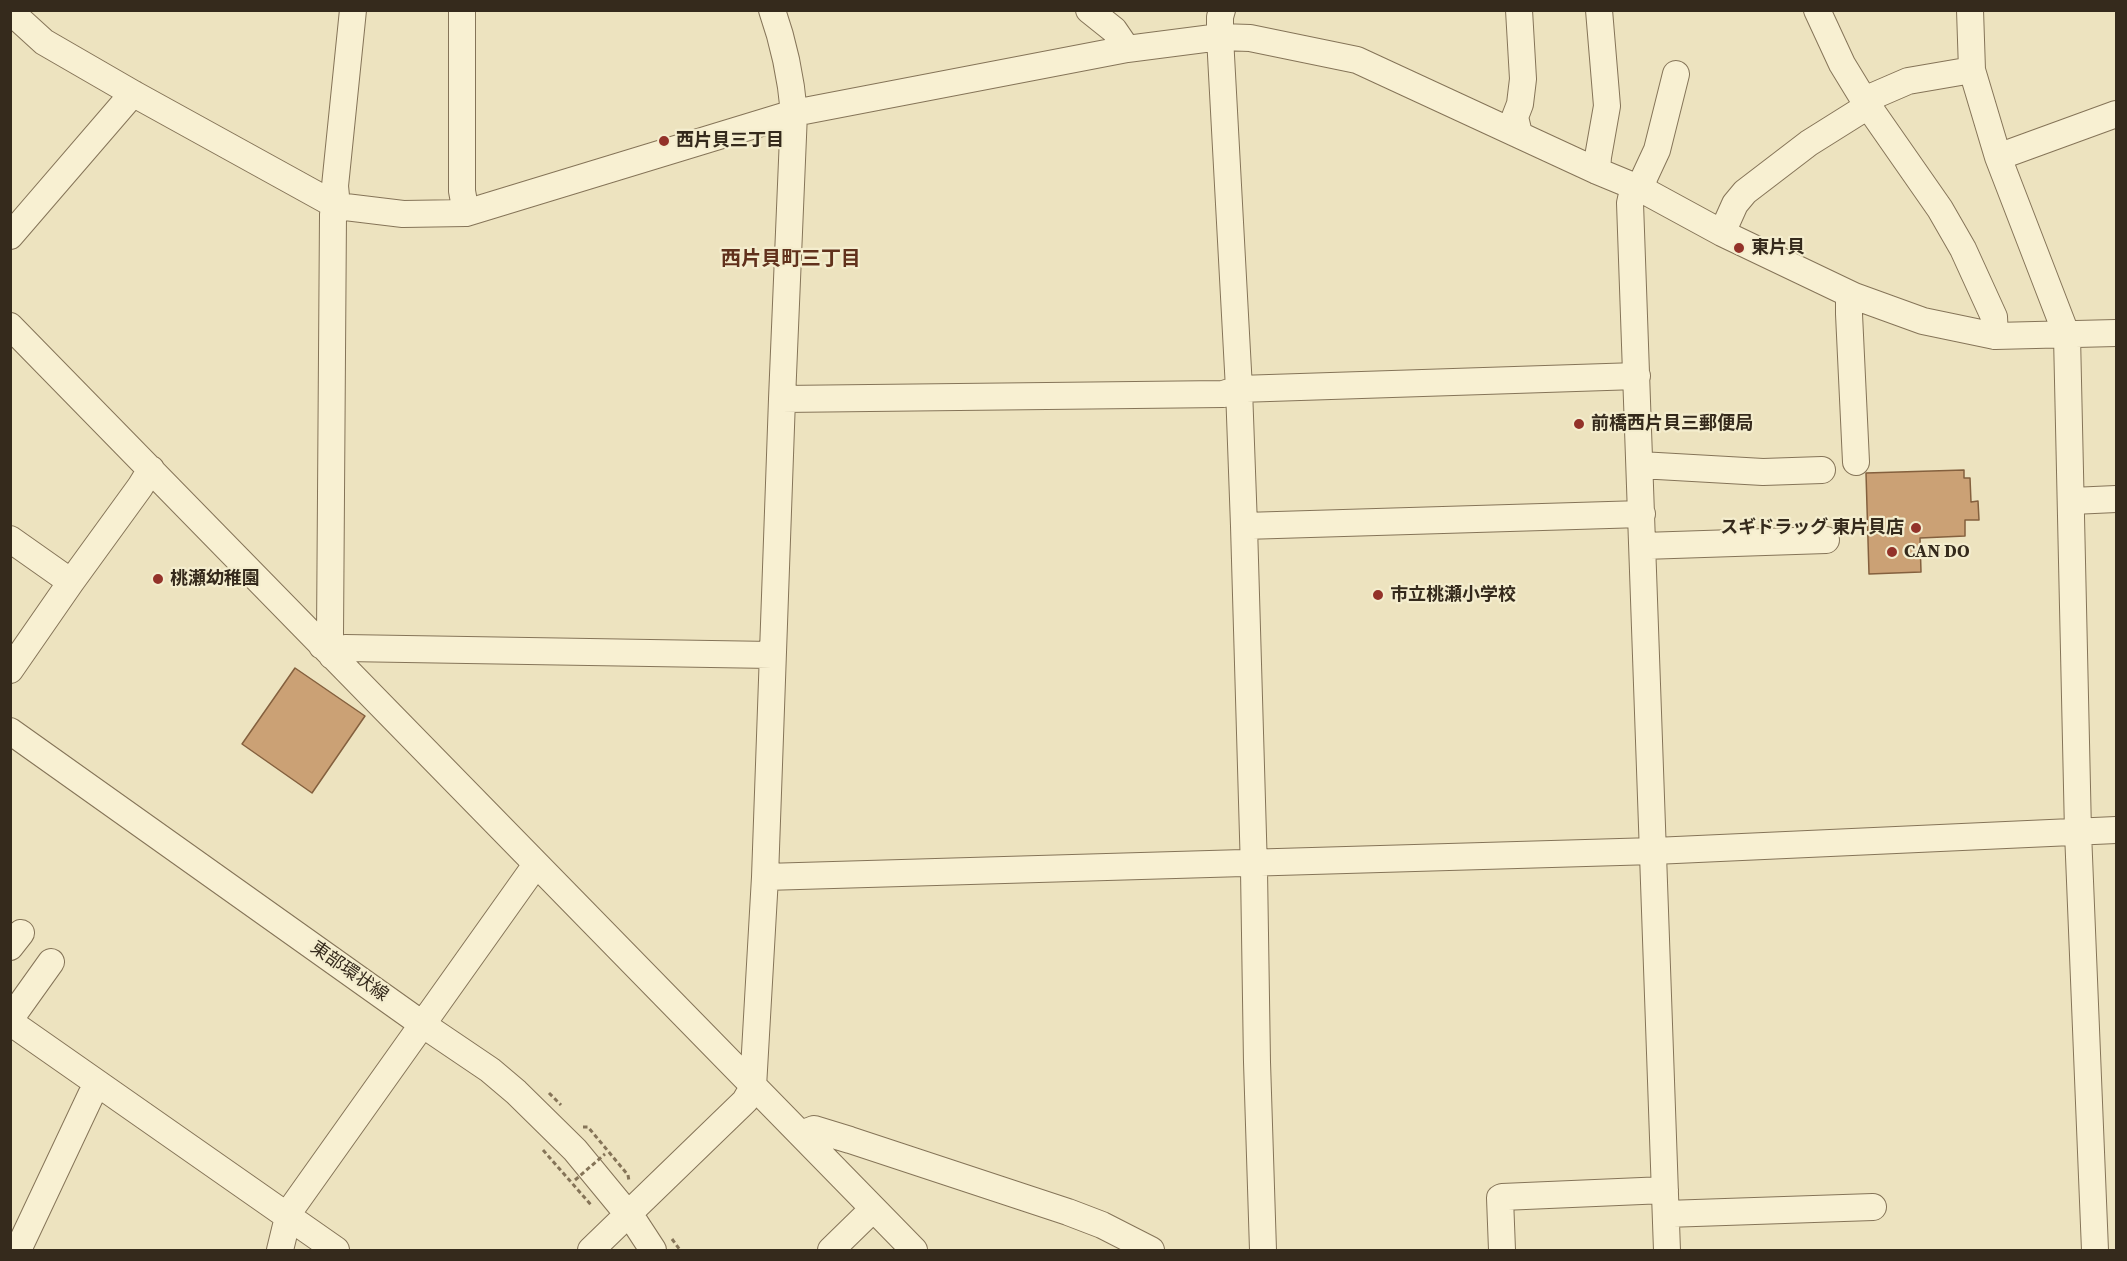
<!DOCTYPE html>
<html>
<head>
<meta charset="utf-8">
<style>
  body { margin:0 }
  #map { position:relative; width:2127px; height:1261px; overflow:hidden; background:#ede3bf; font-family:"Source Serif 4",serif }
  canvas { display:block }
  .frame { position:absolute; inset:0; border:12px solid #352a1c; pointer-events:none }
</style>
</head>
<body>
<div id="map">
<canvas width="2127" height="1261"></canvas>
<div class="frame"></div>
</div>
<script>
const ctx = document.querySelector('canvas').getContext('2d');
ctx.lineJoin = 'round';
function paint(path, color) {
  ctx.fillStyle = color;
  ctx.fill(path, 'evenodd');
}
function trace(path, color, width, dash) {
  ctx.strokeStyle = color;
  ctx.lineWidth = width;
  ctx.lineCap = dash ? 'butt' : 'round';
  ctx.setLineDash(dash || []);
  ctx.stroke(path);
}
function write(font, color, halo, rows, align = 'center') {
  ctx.font = font + ' "Source Serif 4","Noto Sans JP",serif';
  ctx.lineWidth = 4.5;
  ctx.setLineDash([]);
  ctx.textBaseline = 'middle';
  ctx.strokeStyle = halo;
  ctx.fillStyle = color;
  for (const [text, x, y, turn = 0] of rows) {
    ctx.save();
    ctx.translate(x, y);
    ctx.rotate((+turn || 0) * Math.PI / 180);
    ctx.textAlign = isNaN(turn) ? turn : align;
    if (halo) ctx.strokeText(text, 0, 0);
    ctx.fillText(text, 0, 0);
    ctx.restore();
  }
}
const building = new Path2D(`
  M1964 470V478H1970L1971 502 1978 501 1979 520H1965V536L1920 538 1921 572 1869 574 1866 473Z
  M295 668 365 716 312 793 242 744Z`);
paint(building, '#cba175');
trace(building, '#84603e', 1.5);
const minor = new Path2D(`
  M462 10V191L466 213
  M1089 10 1114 30 1127 49
  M1222 10 1220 17V37L1239 389 1244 526 1254 870 1257 1062 1263 1250
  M1519 10 1523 79 1520 104 1515 117 1519 134
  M1817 10 1842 64 1864 100 1940 209 1963 249 1994 317 1995 336
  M1970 10 1972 70 1998 157 2067 336 2078 832 2095 1250
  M10 11 44 42 134 94 337 206 403 214 466 213 794 113 1127 49 1220 37 1250 38 1357 60 1597 171 1643 190 1722 233 1854 296 1923 321 1995 336 2116 333
  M1864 100 1908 81 1972 70
  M1998 157 2116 114
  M1597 171 1598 157 1607 106 1599 10
  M1722 233 1735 204 1745 192 1809 143 1868 106
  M10 236 128 99 134 94
  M1854 296 1849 301V314L1856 462
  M10 326 914 1250
  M782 399 1223 394 1239 389 1637 376
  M1640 465 1763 472 1822 470
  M2072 501 2116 499
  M1244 526 1642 514
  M10 539 71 582 140 487 151 469
  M1643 546 1826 540
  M322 646 330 635 333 214 337 206 335 186 353 10
  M332 656 345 648 772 655
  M10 670 71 582
  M10 731 422 1024 490 1070 516 1092 575 1150 636 1224 653 1250
  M765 877 1654 851 2116 830
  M10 947 21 933
  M10 1022 336 1250
  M10 1024 16 1011 51 962
  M801 1134 814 1129 850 1140 1068 1212 1102 1225 1151 1250
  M1666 1214 1873 1207
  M18 1250 91 1095 99 1085
  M280 1250 288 1217 294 1205 530 873 538 866
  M591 1250 745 1101 753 1087 765 877 782 399 794 113C791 78 784 44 772 10
  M831 1250 873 1209
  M1502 1250 1500 1198 1502 1197 1665 1190
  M1667 1250 1630 203 1632 194 1643 190 1644 178 1657 150 1676 74`);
trace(minor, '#857458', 28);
trace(new Path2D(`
  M549 1093 561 1105
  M583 1127H588L628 1175 629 1181
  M543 1150 592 1206
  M672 1239 680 1250`), '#857458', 3, [4.5, 3]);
trace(minor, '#f8f0d2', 26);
trace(new Path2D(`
  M575 1180 605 1154`), '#857458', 3, [4.5, 3]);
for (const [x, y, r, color] of [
  [664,141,6,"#933229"],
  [1739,248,6,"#933229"],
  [1579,424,6,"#933229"],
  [1916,528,6,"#933229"],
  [1892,552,6,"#933229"],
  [158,579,6,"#933229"],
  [1378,595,6,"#933229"]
]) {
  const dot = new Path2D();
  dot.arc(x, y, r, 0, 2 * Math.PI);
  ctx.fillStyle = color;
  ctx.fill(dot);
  trace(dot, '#f4edce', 2);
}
write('bold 18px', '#352a1c', '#f4edce', [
  ["西片貝三丁目",676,141],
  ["東片貝",1751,248],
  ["前橋西片貝三郵便局",1591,424],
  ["スギドラッグ 東片貝店",1904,528,"right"],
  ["CAN DO",1904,552],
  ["桃瀬幼稚園",170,579],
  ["市立桃瀬小学校",1390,595]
], 'left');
write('18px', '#352a1c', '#f4edce', [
  ["東部環状線",349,972,35]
]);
write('bold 20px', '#61311c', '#f4edce', [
  ["西片貝町三丁目",791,260]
]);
</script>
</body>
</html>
